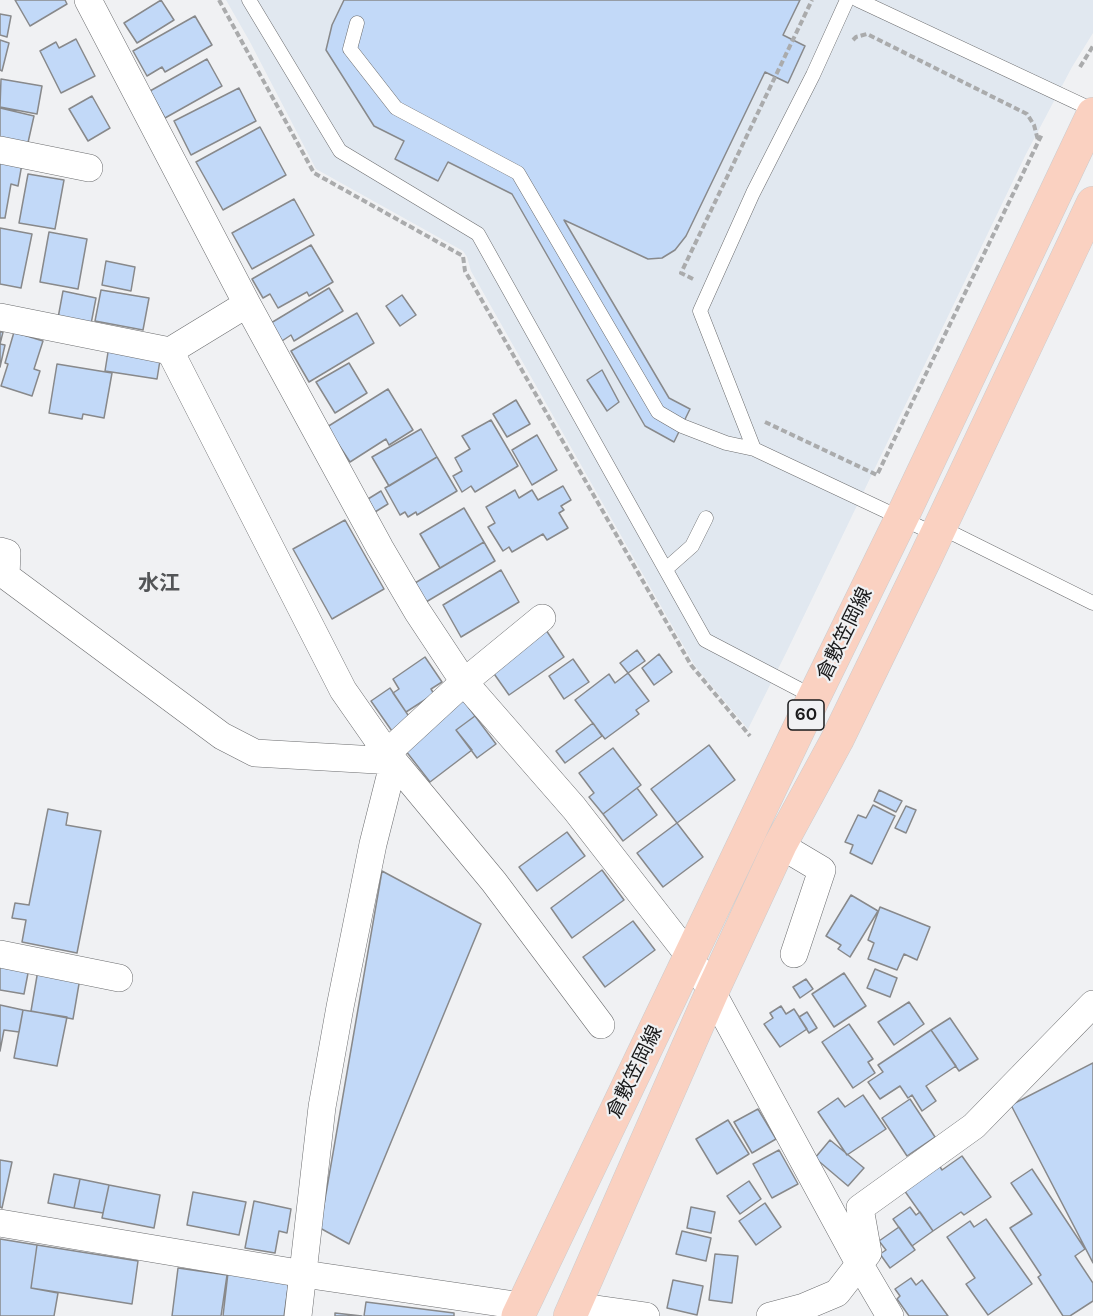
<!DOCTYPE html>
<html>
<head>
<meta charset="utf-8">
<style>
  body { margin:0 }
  canvas { display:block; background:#f0f1f3 }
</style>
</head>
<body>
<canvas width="1093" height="1316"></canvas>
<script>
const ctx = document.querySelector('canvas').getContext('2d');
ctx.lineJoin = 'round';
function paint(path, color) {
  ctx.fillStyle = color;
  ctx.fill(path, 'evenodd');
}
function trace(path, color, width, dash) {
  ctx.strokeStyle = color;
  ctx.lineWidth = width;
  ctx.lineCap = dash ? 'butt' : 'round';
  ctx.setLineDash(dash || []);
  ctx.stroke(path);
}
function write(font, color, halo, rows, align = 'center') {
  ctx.font = font + ' Karla,"Noto Sans JP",sans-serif';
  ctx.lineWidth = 4.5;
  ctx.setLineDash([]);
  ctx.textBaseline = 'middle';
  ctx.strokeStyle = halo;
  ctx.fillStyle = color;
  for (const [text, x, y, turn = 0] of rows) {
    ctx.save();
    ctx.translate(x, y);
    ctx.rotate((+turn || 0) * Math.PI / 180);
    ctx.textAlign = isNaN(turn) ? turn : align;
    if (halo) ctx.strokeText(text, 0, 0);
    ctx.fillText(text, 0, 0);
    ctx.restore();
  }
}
paint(new Path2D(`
  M226 0H1093V33L1072 67 1026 154 787 651 748 729 695 666 471 271 467 257 463 251 316 169 250 42Z`), '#e1e8f0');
const building = new Path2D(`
  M15 0H65L67 4 30 26Z
  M161 0 174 20 137 43 124 23Z
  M344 0H800L783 35 805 46 788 83 765 72 686 236 675 250 662 258 648 259 564 220 669 398 690 409 674 442 645 426 512 194 448 162 438 181 395 159 404 141 374 126 326 50 332 25Z
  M0 14 11 16 7 37 0 35Z
  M195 16 212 45 165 72 162 67 147 76 133 51Z
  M76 39 95 76 61 93 40 51 56 42 59 48Z
  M0 40 9 43 2 71 0 70Z
  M207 59 222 86 165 118 150 91Z
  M1 79 42 86 37 114 0 107Z
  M239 88 256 121 191 155 174 121Z
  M92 96 110 128 88 141 69 109Z
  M0 108 34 116 27 147 0 141Z
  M260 127 286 175 223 210 196 162Z
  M0 160 22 164 18 186 11 184 5 218H0Z
  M28 174 64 180 55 229 19 223Z
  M294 199 314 235 252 269 232 233Z
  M0 228 32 234 21 288 0 284Z
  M49 232 87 239 78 289 40 282Z
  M311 245 333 282 309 296 307 292 278 308 270 294 263 298 252 279Z
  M106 261 135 267 131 291 102 285Z
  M329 288 343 311 294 341 291 335 282 341 271 323Z
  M101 290 149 298 143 330 95 321Z
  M63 291 96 298 91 324 58 318Z
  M402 295 416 315 400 326 386 306Z
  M357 313 374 343 309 382 291 351Z
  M0 332H3L0 344 5 345 0 367Z
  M14 332 43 341 34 369 40 371 32 396 1 386 8 364 5 363Z
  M109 346 161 354 157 379 105 371Z
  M349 363 367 393 335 413 316 382Z
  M57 364 112 373 104 418 83 414 82 419 49 413Z
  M602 370 619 402 607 411 587 380Z
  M388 389 413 430 389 445 386 439 350 462 327 427Z
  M516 400 530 424 507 437 493 414Z
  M491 420 518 466 475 492 471 486 462 492 453 476 462 471 455 458 470 449 462 436Z
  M421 429 437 457 389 486 372 457Z
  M537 435 557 470 532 485 512 450Z
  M437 457 457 491 417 515 416 512 408 517 405 512 400 515 385 488Z
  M563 486 571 500 561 506 564 510 559 513 568 528 547 540 543 534 512 552 509 547 503 551 488 527 495 523 486 507 515 490 519 498 532 490 538 500Z
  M381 491 388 504 375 512 368 499Z
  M464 508 484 542 440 568 420 534Z
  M345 520 384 589 332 619 293 549Z
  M484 542 495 561 426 602 415 583Z
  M501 570 519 602 461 637 443 605Z
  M546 630 564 657 509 695 490 668Z
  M637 650 645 661 628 673 620 663Z
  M659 654 672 672 654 685 642 668Z
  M425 657 442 682 431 689 434 694 406 712 393 693 399 689 393 679Z
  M573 659 589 682 564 699 549 676Z
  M628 673 649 701 636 710 639 714 605 739 575 700 609 674 615 683Z
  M390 688 412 721 394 734 371 701Z
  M463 700 475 716 456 730 472 750 430 782 402 746Z
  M475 716 496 744 477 758 456 730Z
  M593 723 602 736 565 763 556 751Z
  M709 745 735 780 677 823 651 789Z
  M613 748 641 785 603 814 589 797 594 793 579 773Z
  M637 788 657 815 623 841 603 814Z
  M879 790 902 801 896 812 874 801Z
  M873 805 895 816 872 864 850 853 853 845 845 842 858 815 866 818Z
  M906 806 916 810 906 833 895 828Z
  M48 809 68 813 66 825 101 831 77 953 22 942 26 920 12 918 15 903 29 905Z
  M677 823 703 857 663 887 637 853Z
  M567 832 585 856 537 891 519 867Z
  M602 870 624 900 572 938 551 908Z
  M382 871 481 924 349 1244 320 1228Z
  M851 895 878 911 850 957 838 949 841 945 826 936Z
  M880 907 930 927 917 960 904 954 897 970 868 959 874 943 868 940Z
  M633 921 655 950 605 987 583 957Z
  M0 963 29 968 24 994 0 990Z
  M875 969 897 978 890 997 867 988Z
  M38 970 80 978 73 1019 31 1011Z
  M844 973 866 1006 834 1027 812 994Z
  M806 979 813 989 800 998 793 987Z
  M909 1002 924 1024 894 1045 878 1022Z
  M0 1005 23 1010 19 1032 4 1030 0 1051Z
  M781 1006 786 1014 794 1009 807 1029 780 1047 764 1024 773 1018 770 1013Z
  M23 1010 67 1017 57 1066 14 1058Z
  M807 1012 817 1028 809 1033 799 1017Z
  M950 1018 978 1059 959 1071 931 1030Z
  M849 1024 873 1059 868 1062 875 1073 853 1088 822 1042Z
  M931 1030 956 1066 926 1086 936 1101 922 1111 912 1095 908 1098 900 1086 880 1099 868 1082 883 1072 878 1065Z
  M1093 1063V1263L1011 1105Z
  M863 1095 886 1129 847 1155 818 1112 838 1098 845 1107Z
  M910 1099 935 1137 907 1156 882 1118Z
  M758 1109 776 1139 752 1153 734 1122Z
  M728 1120 749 1154 717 1174 696 1139Z
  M830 1140 864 1168 848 1186 815 1158Z
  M779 1150 798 1184 772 1198 753 1164Z
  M962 1156 991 1197 964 1215 961 1212 933 1231 904 1190 939 1165 942 1170Z
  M0 1160 12 1162 2 1208 0 1207Z
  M1032 1169 1085 1249 1075 1256 1093 1283V1301L1070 1316H1063L1038 1277 1041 1275 1010 1228 1032 1214 1011 1183Z
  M54 1174 80 1179 74 1208 48 1203Z
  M80 1179 109 1185 103 1213 74 1208Z
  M749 1181 761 1199 740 1214 727 1196Z
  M109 1185 160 1195 154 1228 102 1218Z
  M193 1192 246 1202 239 1235 187 1225Z
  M254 1201 291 1209 287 1233 279 1231 275 1253 245 1248Z
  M765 1203 781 1227 756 1245 739 1221Z
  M691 1207 715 1212 711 1233 687 1228Z
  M910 1207 916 1215 920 1212 933 1231 912 1246 893 1219Z
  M986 1219 1032 1284 988 1315 966 1284 975 1278 947 1237 970 1221 974 1227Z
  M899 1227 915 1250 890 1268 880 1254 886 1250 879 1241Z
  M682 1231 711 1238 706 1261 676 1254Z
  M0 1239 37 1245 31 1288 58 1293 54 1316H0Z
  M37 1245 138 1261 132 1304 31 1288Z
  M715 1254 738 1256 732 1303 709 1300Z
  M178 1268 227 1275 221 1316H172Z
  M228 1273 289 1281 284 1316H223Z
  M911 1278 916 1285 922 1280 948 1316H909L897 1299 900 1296 895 1289Z
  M673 1280 703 1286 697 1315 667 1308Z
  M366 1302 454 1313V1316H364Z
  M335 1313 362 1316H335Z`);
paint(building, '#c2d9f8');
trace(building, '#88898b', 1.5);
const service = new Path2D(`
  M249 0 340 151 478 234 705 640 814 697
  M847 0 813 75 753 193 700 311 754 449 937 535
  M858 0 1093 110
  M357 23 350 49 396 108 518 173 658 412 682 426 726 443 754 449
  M940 527 1093 603
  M666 569 692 546 706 518`);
const minor = new Path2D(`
  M88 0 247 304 380 548 417 611 464 682 574 808 690 957 712 992 860 1265 890 1316
  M0 150 89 168
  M0 317 170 351 247 304
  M170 351 343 690 387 753 494 882 601 1025
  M0 551 7 553 6 576 222 736 255 753 394 761 373 844 340 1007 322 1107 298 1316
  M387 753 464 682 542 618
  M780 845 822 870 794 954
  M0 954 119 978
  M0 1223 304 1274 522 1306
  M575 1306 646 1316
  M770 1316 804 1307 837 1293 868 1253 860 1208 974 1126 1093 1004`);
const primary = new Path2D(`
  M518 1316 814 697 902 517 1093 114
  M570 1316 712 992 780 845 837 740 925 559 1093 203`);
trace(service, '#6c6d6f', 15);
trace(minor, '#6c6d6f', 28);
trace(primary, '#cccccd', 34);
trace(new Path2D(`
  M219 0 314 173 463 256 465 271 691 665 750 736
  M853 40 856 37 867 34 1027 114 1034 125 1038 140
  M1080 67 1093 46
  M693 279 681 273 812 0
  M765 422 877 475 1042 134`), '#aaabac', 4, [6, 3]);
trace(service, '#fff', 14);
trace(minor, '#fff', 27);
trace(primary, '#fad1c1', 33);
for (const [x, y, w] of [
  [806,715,36]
]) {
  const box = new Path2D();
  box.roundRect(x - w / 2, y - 15, w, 30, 4.5);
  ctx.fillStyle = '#f0f1f3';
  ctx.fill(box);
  trace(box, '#19191a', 1.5);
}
write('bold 18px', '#19191a', null, [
  ["60",806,715]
]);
write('20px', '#19191a', '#f0f1f3', [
  ["倉敷笠岡線",845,634,-64],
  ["倉敷笠岡線",635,1072,-64]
]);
write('bold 21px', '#535557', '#f0f1f3', [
  ["水江",159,584]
]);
</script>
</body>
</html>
